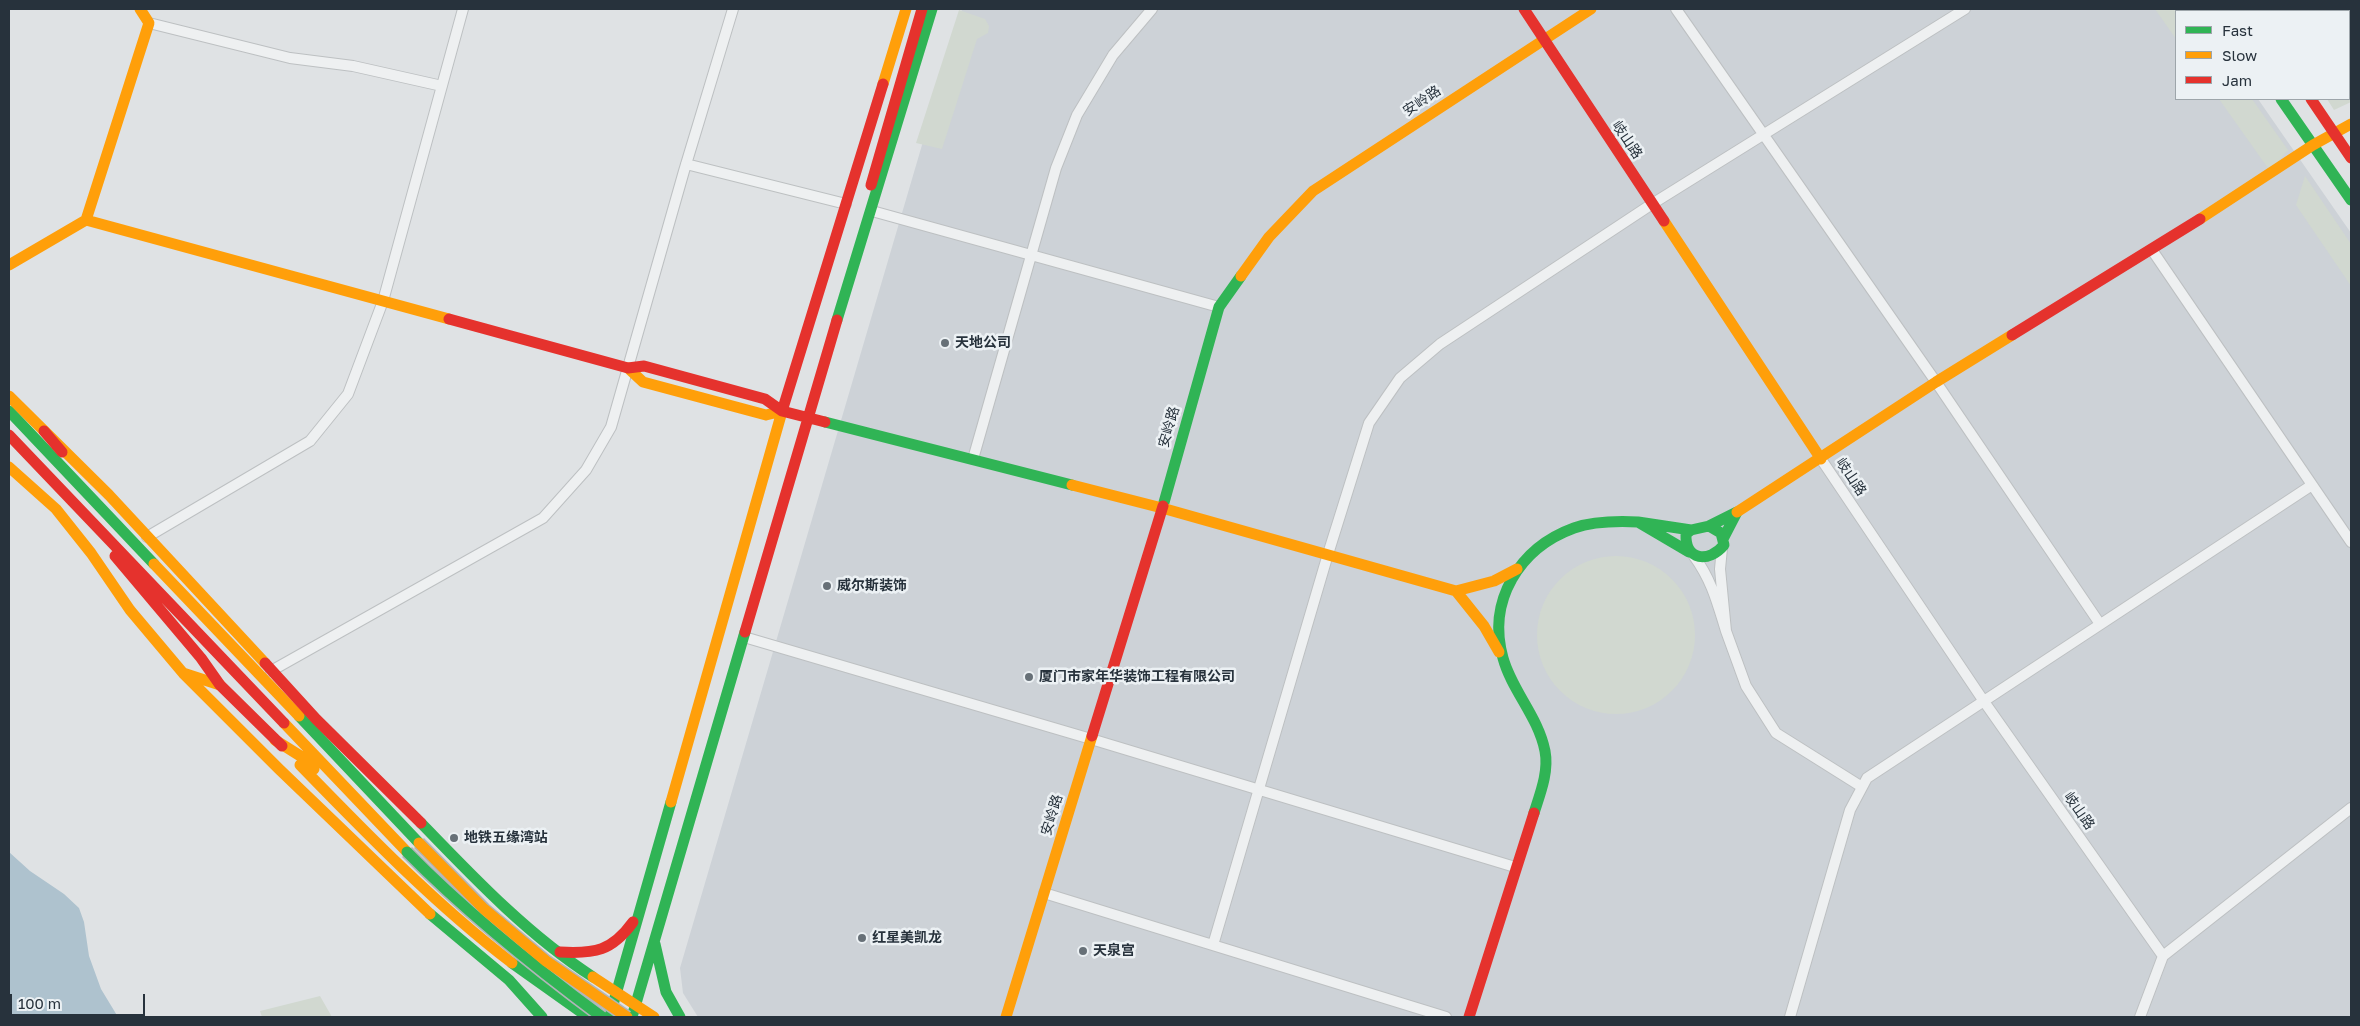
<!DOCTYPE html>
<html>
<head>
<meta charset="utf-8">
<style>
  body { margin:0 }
  #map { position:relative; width:2360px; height:1026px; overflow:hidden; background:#dfe2e4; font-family:"Golos Text",sans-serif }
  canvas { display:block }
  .frame { position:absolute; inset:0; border:10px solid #27323c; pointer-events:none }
  .legend { position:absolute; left:2175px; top:10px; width:175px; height:90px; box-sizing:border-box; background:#ecf1f4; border:1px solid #9da5aa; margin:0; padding:6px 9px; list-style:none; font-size:15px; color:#27323c }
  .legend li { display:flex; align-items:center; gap:10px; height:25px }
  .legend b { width:25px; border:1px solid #9da5aa }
  .scale { position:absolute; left:10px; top:994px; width:135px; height:22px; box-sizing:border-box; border:2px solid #27323c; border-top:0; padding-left:6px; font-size:15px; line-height:18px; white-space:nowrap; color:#27323c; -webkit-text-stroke:4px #ecf1f4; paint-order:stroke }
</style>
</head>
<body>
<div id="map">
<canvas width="2360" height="1026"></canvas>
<div class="frame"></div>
<ul class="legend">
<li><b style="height:6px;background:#30b455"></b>Fast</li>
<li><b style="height:6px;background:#ff9f0a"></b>Slow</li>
<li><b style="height:6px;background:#e5322d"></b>Jam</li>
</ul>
<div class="scale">100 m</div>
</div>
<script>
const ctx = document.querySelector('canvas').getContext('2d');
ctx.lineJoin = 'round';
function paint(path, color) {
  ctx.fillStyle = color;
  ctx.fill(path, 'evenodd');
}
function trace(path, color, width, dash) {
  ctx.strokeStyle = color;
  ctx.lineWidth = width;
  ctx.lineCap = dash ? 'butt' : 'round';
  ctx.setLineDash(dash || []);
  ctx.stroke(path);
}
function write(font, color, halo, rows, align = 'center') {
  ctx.font = font + ' "Golos Text","Noto Sans SC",sans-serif';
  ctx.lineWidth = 5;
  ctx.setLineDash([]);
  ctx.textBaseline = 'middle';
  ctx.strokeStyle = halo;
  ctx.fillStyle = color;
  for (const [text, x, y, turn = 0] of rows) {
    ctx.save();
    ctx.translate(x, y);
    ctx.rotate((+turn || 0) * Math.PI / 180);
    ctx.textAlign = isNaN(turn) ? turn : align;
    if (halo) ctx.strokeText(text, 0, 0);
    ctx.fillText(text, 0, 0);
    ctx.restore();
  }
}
paint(new Path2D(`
  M962 9H2196L2197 11H2176V99H2258L2351 233V1017H698L683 993 680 968Z`), '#cdd2d7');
paint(new Path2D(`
  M2155 9H2190L2191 11H2176V39Z
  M959 10 985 19 989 26 988 33 977 39 942 149 916 143Z
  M2349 88 2351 102 2334 110 2327 99H2349Z
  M2219 99H2252L2288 150 2270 171Z
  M2305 176 2351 244V286L2296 205Z
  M1537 635a79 79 0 1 1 158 0a79 79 0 1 1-158 0Z
  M320 996 332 1017H262L260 1011Z`), '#d1d8d0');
paint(new Path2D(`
  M9 852 30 871 64 894 79 908 84 922 89 956 101 989 118 1017H9Z`), '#aec2ce');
const street = new Path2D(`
  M1676 9 1936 382 2100 624
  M149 23 290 58 353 66 442 86
  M686 164 846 204
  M872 211 1219 307
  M2152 250 2351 542
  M973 459 1056 168 1077 115 1113 55 1152 9
  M1821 459 1983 700 2163 956
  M147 537 310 441 348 394 383 301 463 9
  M1694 556C1712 581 1717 602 1726 631L1720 569 1722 548
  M1726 631 1746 686 1776 733 1862 787
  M744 637 1091 739 1515 867
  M271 671 543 518 586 470 611 427 684 171 733 9
  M1044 893 1446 1017
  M1213 945 1328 554 1369 423 1400 378 1440 344 1652 204 1965 9
  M1790 1017 1850 810 1867 778 2312 485
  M2140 1017 2163 956 2351 808`);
trace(street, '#bdc0c2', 12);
trace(street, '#eef0f1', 10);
trace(new Path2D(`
  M2252 9 2253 11
  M2281 99 2351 200
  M837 320 932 9
  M9 411 154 564
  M825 422 1072 485
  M1163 506 1219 307 1241 276
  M1709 526 1721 533 1724 545C1709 563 1685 561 1686 534L1691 530Z
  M1709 526 1737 512 1723 539
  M1689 552 1638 522 1691 530
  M299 716 419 843
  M1534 813C1540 794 1549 772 1545 751 1538 716 1512 691 1503 658 1487 601 1519 548 1574 528 1594 521 1617 521 1638 522
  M421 823C474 878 528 935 593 977
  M430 914 509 980 542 1017
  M655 944 666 992 680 1017
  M512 963 588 1017
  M610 1015 671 802
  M632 1017 745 632`), '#30b455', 11);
trace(new Path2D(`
  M2219 9 2221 11
  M883 84 906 9
  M2200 219 2313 145 2351 124
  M86 220 449 319
  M1664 221 1821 459
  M9 265 86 220 149 23 140 9
  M1241 276 1269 237 1313 191 1591 9
  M628 368 643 382 766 415 782 411
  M9 396 109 495 265 663
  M9 467 56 509 91 553 130 610 183 673 220 685
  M1072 485 1162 508 1456 591
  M1737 512 1936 382 2012 335
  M154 564 299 716
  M1499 652 1484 626 1456 591 1494 581 1517 569
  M183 673 279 769 430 914
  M284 723 407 852
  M275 740 302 757 314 769
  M300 765C367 834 435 904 512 963
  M671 802 783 408
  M593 977 654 1017
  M1006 1017 1092 736`), '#ff9f0a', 11);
trace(new Path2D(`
  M1524 9 1664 221
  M2311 99 2351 158
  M871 185 922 9
  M449 319 628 368 644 366 765 399 782 411 825 422
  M2012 335 2200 219
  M783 408 883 84
  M44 431 62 452
  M9 435 284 723
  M115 556 201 658 220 685 282 746
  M745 632 837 320
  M265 663 316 719 421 823
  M1092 736 1163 506
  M560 952C595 954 612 951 633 922
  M1469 1017 1534 813`), '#e5322d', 11);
const fastBridge = new Path2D(`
  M407 852C467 913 533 966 602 1017`);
const slowBridge = new Path2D(`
  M419 843 484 909 546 961 627 1017`);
trace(fastBridge, '#b1b5b9', 14, []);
trace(slowBridge, '#b1b5b9', 14, []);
trace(fastBridge, '#30b455', 11);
trace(slowBridge, '#ff9f0a', 11);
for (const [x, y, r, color] of [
  [945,343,5,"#677077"],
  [827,586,5,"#677077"],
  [1029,677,5,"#677077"],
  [454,838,5,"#677077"],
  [862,938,5,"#677077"],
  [1083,951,5,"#677077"]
]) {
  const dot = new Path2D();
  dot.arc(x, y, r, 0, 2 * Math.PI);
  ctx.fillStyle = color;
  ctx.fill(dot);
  trace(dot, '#ecf1f4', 2);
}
write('14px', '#27323c', '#ecf1f4', [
  ["安岭路",1422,101,-34],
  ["岐山路",1627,140,56],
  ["安岭路",1169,427,-74],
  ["岐山路",1851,477,56],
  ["岐山路",2079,811,55],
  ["安岭路",1052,815,-73]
]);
write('bold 14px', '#27323c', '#ecf1f4', [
  ["天地公司",955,343],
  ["威尔斯装饰",837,586],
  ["厦门市家年华装饰工程有限公司",1039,677],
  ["地铁五缘湾站",464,838],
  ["红星美凯龙",872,938],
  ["天泉宫",1093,951]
], 'left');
</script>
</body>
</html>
